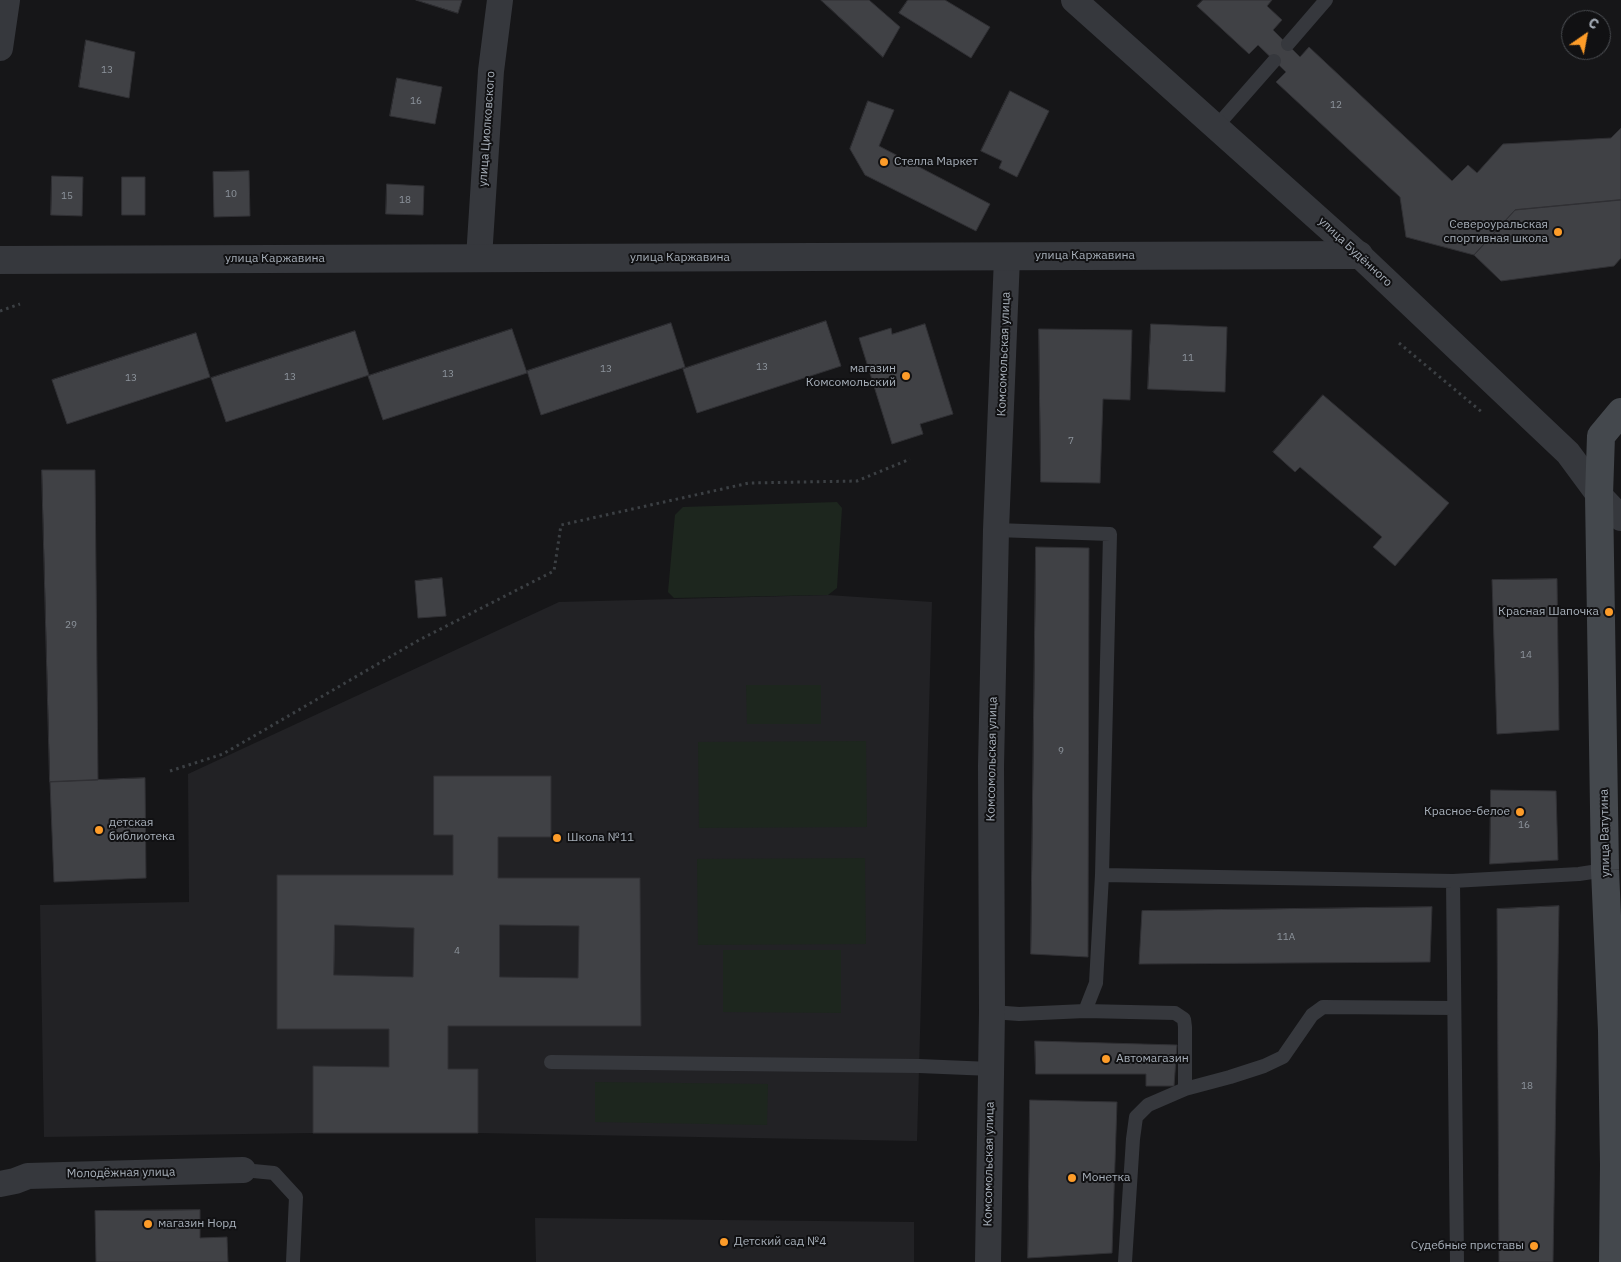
<!DOCTYPE html>
<html>
<head>
<meta charset="utf-8">
<style>
  body { margin:0 }
  #map { position:relative; width:1621px; height:1262px; overflow:hidden; background:#161618; font-family:"IBM Plex Sans",sans-serif }
  canvas { display:block }
  .north { position:absolute; left:1561px; top:10px; width:50px; height:50px; box-sizing:border-box; background:#111113; border:1px solid #4d5055; border-radius:50%; rotate:33deg; font-size:14px; font-weight:700; line-height:20px; text-align:center; color:#a7afb9 }
  .north::after { content:''; display:block; margin:auto; width:18px; height:22px; background:#fd9c29; clip-path:polygon(50% 0,100% 100%,50% 72%,0 100%) }
</style>
</head>
<body>
<div id="map">
<canvas width="1621" height="1262"></canvas>
<div class="north">С</div>
</div>
<script>
const ctx = document.querySelector('canvas').getContext('2d');
ctx.lineJoin = 'round';
function paint(path, color) {
  ctx.fillStyle = color;
  ctx.fill(path, 'evenodd');
}
function trace(path, color, width, dash) {
  ctx.strokeStyle = color;
  ctx.lineWidth = width;
  ctx.lineCap = dash ? 'butt' : 'round';
  ctx.setLineDash(dash || []);
  ctx.stroke(path);
}
function write(font, color, halo, rows, align = 'center') {
  ctx.font = font + ' "IBM Plex Sans",sans-serif';
  ctx.lineWidth = 4;
  ctx.setLineDash([]);
  ctx.textBaseline = 'middle';
  ctx.strokeStyle = halo;
  ctx.fillStyle = color;
  for (const [text, x, y, turn = 0] of rows) {
    ctx.save();
    ctx.translate(x, y);
    ctx.rotate((+turn || 0) * Math.PI / 180);
    ctx.textAlign = isNaN(turn) ? turn : align;
    if (halo) ctx.strokeText(text, 0, 0);
    ctx.fillText(text, 0, 0);
    ctx.restore();
  }
}
paint(new Path2D(`
  M828 595 932 602 917 1141 478 1133H313L44 1137 40 905 189 902 188 774 559 602Z
  M535 1218 914 1222V1262H536Z`), '#222225');
paint(new Path2D(`
  M837 502 842 508 837 588 828 595 674 598 668 592 675 515 683 507Z
  M746 685H821V724H747Z
  M866 741 867 827 699 828 698 742Z
  M865 858 866 944 698 945 697 859Z
  M723 950H841V1013L723 1012Z
  M595 1082 768 1084 767 1125 595 1122Z`), '#1d261e');
const building = new Path2D(`
  M416 0H462L458 13Z
  M821 0H869L900 27 883 57Z
  M908 0H945L990 27 971 58 899 13Z
  M1203 0H1272L1267 6 1282 20 1273 30 1300 57 1309 47 1452 181 1468 165 1477 173 1503 144 1611 138 1621 128V200L1515 210 1474 255 1406 237 1400 197 1276 82 1286 72 1258 45 1249 54 1197 6Z
  M86 40 135 52 129 98 79 87Z
  M397 78 442 87 435 124 390 116Z
  M1010 91 1049 111 1017 177 999 168 1002 161 981 151Z
  M868 101 894 110 879 146 990 204 976 231 865 175 850 149Z
  M249 171 250 216 214 217 213 172Z
  M52 176 83 177 82 216 51 215Z
  M122 177H145V215H122Z
  M387 184 424 186 423 215 386 214Z
  M1621 200V258L1614 266 1501 281 1474 255 1515 210Z
  M826 321 841 366 697 413 683 369Z
  M671 323 685 367 541 415 527 371Z
  M925 324 953 414 920 424 923 434 892 444 859 338 891 328 892 334Z
  M1151 324 1227 327 1225 392 1148 389Z
  M512 329 527 373 383 420 368 376Z
  M1039 329 1132 330 1130 400 1103 399 1100 483 1041 482Z
  M355 331 369 375 226 422 211 378Z
  M196 333 210 377 67 424 52 380Z
  M1323 395 1449 503 1395 566 1373 547 1382 537 1300 467 1295 472 1273 452Z
  M42 470H95L98 780 50 782Z
  M1036 547 1089 548 1088 957 1031 954Z
  M442 578 446 616 418 618 415 581Z
  M1557 579 1559 730 1497 734 1492 580Z
  M434 776H551V837H498V878H640L641 1026H448V1069H478V1133H313V1066L389 1067V1029H277V875H453V835H434ZM335 925 414 928 413 977 334 975ZM500 925 579 926 578 978 500 977Z
  M145 778 146 878 54 882 50 782Z
  M1491 790 1556 791 1558 860 1490 864Z
  M1559 906 1553 1262H1499L1497 909Z
  M1432 907 1430 962 1139 964 1142 911Z
  M1035 1041 1177 1045 1174 1086H1146V1074H1036Z
  M1030 1100 1117 1102 1112 1253 1028 1258Z
  M200 1210V1238L227 1237 228 1262H96L95 1211Z`);
paint(building, '#404145');
trace(building, '#303034', 1);
trace(new Path2D(`
  M0 311 20 304
  M1399 343 1483 413
  M170 771 223 754 419 640 554 571 561 525 749 483 857 481 910 459`), '#3c4044', 3, [2.5, 4]);
trace(new Path2D(`
  M1288 44 1326 0
  M1216 127 1274 61
  M996 530 1110 534 1102 875
  M1453 881 1457 1262
  M1085 1011 1175 1013 1184 1019 1185 1027V1089
  M992 1012 1019 1014 1085 1011 1096 983 1102 875 1453 881 1579 874 1605 870
  M551 1062 919 1066 991 1069
  M243 1170 274 1173 296 1197 293 1262
  M1125 1262 1133 1139 1136 1117 1148 1105 1185 1089 1230 1077 1264 1066 1283 1057 1312 1015 1323 1007 1454 1008`), '#36383d', 14);
trace(new Path2D(`
  M1074 0 1359 255 1568 453 1599 495 1621 518
  M0 48 7 0
  M479 258 491 71 500 0
  M0 1184 15 1181 28 1176 243 1170
  M988 1262 992 1012 991 766 996 530 1007 257`), '#36383d', 26);
trace(new Path2D(`
  M0 260 1359 255`), '#36383d', 28);
trace(new Path2D(`
  M1613 1262 1614 1165 1612 1031 1605 870 1599 495 1601 436 1621 412`), '#44484d', 28);
for (const [x, y, r, color] of [
  [884,162,5,"#fd9c29"],
  [1558,232,5,"#fd9c29"],
  [906,376,5,"#fd9c29"],
  [1609,612,5,"#fd9c29"],
  [1520,812,5,"#fd9c29"],
  [99,830,5,"#fd9c29"],
  [557,838,5,"#fd9c29"],
  [1106,1059,5,"#fd9c29"],
  [1072,1178,5,"#fd9c29"],
  [148,1224,5,"#fd9c29"],
  [724,1242,5,"#fd9c29"],
  [1534,1246,5,"#fd9c29"]
]) {
  const dot = new Path2D();
  dot.arc(x, y, r, 0, 2 * Math.PI);
  ctx.fillStyle = color;
  ctx.fill(dot);
  trace(dot, '#111113', 2);
}
write('10px', '#8d949c', null, [
  ["13",107,70],
  ["16",416,101],
  ["12",1336,105],
  ["10",231,194],
  ["15",67,196],
  ["18",405,200],
  ["11",1188,358],
  ["13",762,367],
  ["13",606,369],
  ["13",448,374],
  ["13",290,377],
  ["13",131,378],
  ["7",1071,441],
  ["29",71,625],
  ["14",1526,655],
  ["9",1061,751],
  ["16",1524,825],
  ["11А",1286,937],
  ["4",457,951],
  ["18",1527,1086]
]);
write('12px', '#a7afb9', '#111113', [
  ["улица Циолковского",487,129,-86],
  ["улица Будённого",1355,252,43],
  ["улица Каржавина",1085,256],
  ["улица Каржавина",680,258],
  ["улица Каржавина",275,259],
  ["Комсомольская улица",1004,354,-88],
  ["Комсомольская улица",992,759,-89],
  ["улица Ватутина",1605,833,-91],
  ["Комсомольская улица",989,1164,-89],
  ["Молодёжная улица",121,1173,-1]
]);
write('12px', '#a7afb9', '#111113', [
  ["Стелла Маркет",894,162],
  ["Североуральская",1548,225,"right"],
  ["спортивная школа",1548,239,"right"],
  ["магазин",896,369,"right"],
  ["Комсомольский",896,383,"right"],
  ["Красная Шапочка",1599,612,"right"],
  ["Красное-белое",1510,812,"right"],
  ["детская",109,823],
  ["библиотека",109,837],
  ["Школа №11",567,838],
  ["Автомагазин",1116,1059],
  ["Монетка",1082,1178],
  ["магазин Норд",158,1224],
  ["Детский сад №4",734,1242],
  ["Судебные приставы",1524,1246,"right"]
], 'left');
</script>
</body>
</html>
